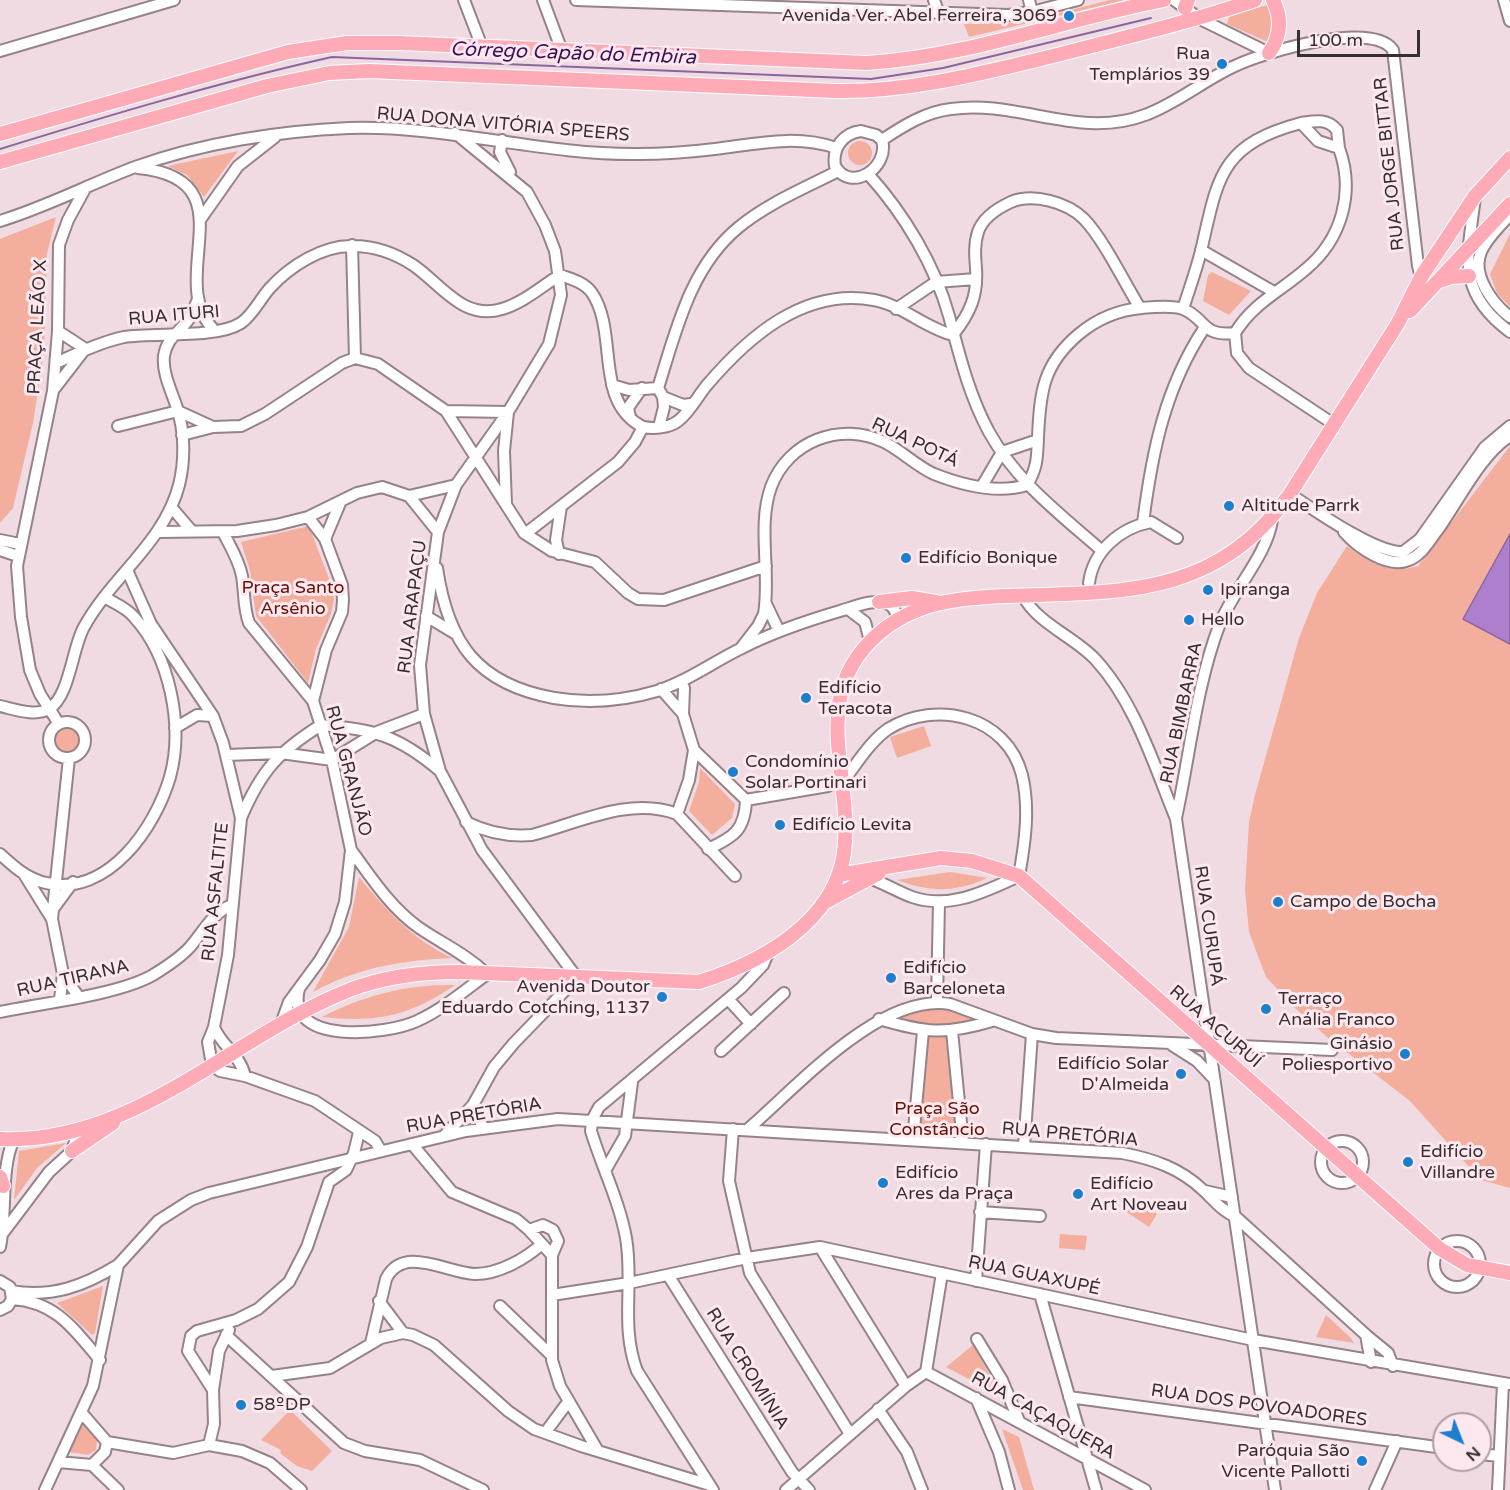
<!DOCTYPE html>
<html>
<head>
<meta charset="utf-8">
<style>
  body { margin:0 }
  #map { position:relative; width:1510px; height:1490px; overflow:hidden; background:#f0dbe3; font-family:"Varela Round",sans-serif }
  canvas { display:block }
  .north { position:absolute; left:1432px; top:1412px; width:60px; height:60px; box-sizing:border-box; background:#fde8f0; border:2px solid #ad9ea4; border-radius:50%; rotate:137deg; font-size:16px; font-weight:700; line-height:24px; text-align:center; color:#362e31 }
  .north::after { content:''; display:block; margin:auto; width:21px; height:27px; background:#1c7fcb; clip-path:polygon(50% 0,100% 100%,50% 72%,0 100%) }
  .scale { position:absolute; left:1297px; top:30px; width:123px; height:27px; box-sizing:border-box; border:3px solid #362e31; border-top:0; padding-left:8px; font-size:18px; line-height:21px; white-space:nowrap; color:#362e31; -webkit-text-stroke:4px #fde8f0; paint-order:stroke }
</style>
</head>
<body>
<div id="map">
<canvas width="1510" height="1490"></canvas>
<div class="north">N</div>
<div class="scale">100 m</div>
</div>
<script>
const ctx = document.querySelector('canvas').getContext('2d');
ctx.lineJoin = 'round';
function paint(path, color) {
  ctx.fillStyle = color;
  ctx.fill(path, 'evenodd');
}
function trace(path, color, width, dash) {
  ctx.strokeStyle = color;
  ctx.lineWidth = width;
  ctx.lineCap = dash ? 'butt' : 'round';
  ctx.setLineDash(dash || []);
  ctx.stroke(path);
}
function write(font, color, halo, rows, align = 'center') {
  ctx.font = font + ' "Varela Round",sans-serif';
  ctx.lineWidth = 6;
  ctx.setLineDash([]);
  ctx.textBaseline = 'middle';
  ctx.strokeStyle = halo;
  ctx.fillStyle = color;
  for (const [text, x, y, turn = 0] of rows) {
    ctx.save();
    ctx.translate(x, y);
    ctx.rotate((+turn || 0) * Math.PI / 180);
    ctx.textAlign = isNaN(turn) ? turn : align;
    if (halo) ctx.strokeText(text, 0, 0);
    ctx.fillText(text, 0, 0);
    ctx.restore();
  }
}
paint(new Path2D(`
  M1110 0H1125L969 37 964 24 1028 21Z
  M1267 5 1271 8 1276 25 1268 42 1227 24 1229 17Z
  M848 153a12 12 0 1 1 24 0a12 12 0 1 1-24 0Z
  M238 151 204 197 187 175 168 166Z
  M56 217 47 254 44 352 33 423 13 508 0 523V239Z
  M1510 234V307L1497 293 1490 274Z
  M1212 272 1251 291 1229 315 1203 301 1208 275Z
  M1510 446V1188L1481 1180 1410 1101 1327 1037 1295 1008 1266 977 1249 932 1245 890 1249 822 1255 795 1299 638 1317 593 1347 546C1373 563 1387 575 1418 566Z
  M309 526 331 584 334 599 331 614 316 649 308 683 256 616 250 570 241 542Z
  M54 740a14 14 0 1 1 28 0a14 14 0 1 1-28 0Z
  M924 726 931 746 897 758 890 737Z
  M700 768 735 804 732 818 712 835 689 811 699 782Z
  M950 872 987 878C955 893 929 892 897 880Z
  M359 877C386 910 412 939 452 958 403 960 356 968 313 992L349 927Z
  M455 985C410 1016 376 1023 322 1017 364 995 408 984 455 985Z
  M933 1003 988 1021 959 1029 882 1019Z
  M950 1032 960 1140 916 1137 923 1033Z
  M66 1143 37 1168 14 1200 19 1151Z
  M1132 1199 1157 1214 1149 1227 1125 1211Z
  M1060 1234 1087 1236 1085 1250 1059 1248Z
  M103 1286 95 1333 92 1335 57 1303Z
  M1326 1315 1351 1338 1354 1343 1316 1337Z
  M973 1345 1001 1396 946 1367Z
  M290 1410 332 1451 312 1471 297 1466 280 1453 281 1450 261 1440Z
  M83 1424 97 1440 96 1450 88 1455 69 1452Z
  M1002 1429 1019 1437 1034 1490H1023Z`), '#f3ae9d');
const water = new Path2D(`
  M1510 534V644L1463 619Z`);
paint(water, '#ad7fcd');
trace(water, '#89679e', 1.5);
trace(new Path2D(`
  M0 149C110 115 220 82 332 57L871 79 943 68 1151 18`), '#89679e', 2);
const minor = new Path2D(`
  M464 0 482 47
  M543 0 562 51
  M576 0 1008 15 1032 12 1078 0
  M934 0 939 14
  M1029 0 1032 12
  M1174 0 1200 19 1269 53
  M1504 0 1510 21
  M0 51 174 0
  M1301 123C1315 121 1327 118 1337 130L1339 148
  M861 131 876 135 882 140C890 167 851 194 835 166 832 147 844 133 861 131Z
  M502 140 500 152 510 172
  M882 140C903 126 925 112 951 109 1017 99 1079 140 1145 115 1178 103 1205 79 1237 65 1265 52 1372 20 1393 50L1418 266 1421 277
  M138 168C252 179 163 279 214 330
  M869 175C904 214 935 265 949 316 960 357 969 395 989 432 1016 481 1060 514 1101 550
  M1475 197C1468 256 1455 291 1510 332
  M1510 214C1501 226 1487 237 1481 252 1471 275 1493 304 1510 317
  M200 220 238 166 275 137
  M0 221C46 207 90 184 135 167 201 143 279 131 349 128 447 125 541 155 638 154 664 154 690 152 715 149 756 144 796 134 836 148
  M352 245 355 358
  M1201 250 1274 292
  M896 309 936 282 976 279
  M1183 309C1189 290 1196 271 1201 251 1218 178 1219 145 1301 123L1318 141 1339 148C1355 192 1342 239 1306 269 1281 291 1253 303 1235 333
  M58 331 84 348
  M1235 333 1237 353 1249 368 1335 425
  M56 363C78 353 101 342 124 337 155 332 216 339 241 323 253 315 260 299 270 288 290 266 323 245 353 246 374 246 396 254 413 265 441 284 463 321 502 309 523 303 542 286 560 275 572 279 585 283 592 293 619 333 593 402 643 427 654 429 669 428 678 421 690 412 697 397 707 385 748 337 804 287 874 300 902 305 925 328 953 335 970 313 978 296 976 268 975 256 974 244 978 232 983 217 998 208 1011 202 1033 193 1067 202 1084 219 1104 240 1124 282 1140 308
  M612 385 629 390 658 388 663 397 683 405 691 404
  M55 388 82 353
  M658 388C676 331 690 267 739 227 768 203 805 188 838 171
  M446 411 508 412 504 451 506 504
  M630 417 628 408 642 388
  M118 426 178 411 213 427 241 426 265 414 342 363 355 358 378 364 446 411 524 533 552 551 595 562 628 593 638 599 664 600 766 566
  M659 427 664 407 663 397
  M182 435 213 427
  M982 486 1002 452 1038 440
  M1290 494C1314 510 1377 554 1403 552L1420 539 1485 447 1510 426
  M409 496 456 485
  M172 508 190 529
  M308 517 325 539
  M1143 523C1152 452 1165 387 1205 327
  M159 532 237 531 276 525 308 517 357 493 382 487 409 496 438 532
  M223 532C230 546 239 560 242 576 245 593 243 607 249 623L313 701 332 760 351 850 345 902 335 934 320 960 289 1002 281 1024
  M1344 532C1357 547 1388 569 1409 560 1422 555 1429 541 1437 531 1458 502 1481 454 1510 436
  M525 534 618 462 635 442 643 427
  M0 540 20 544
  M0 550 18 556
  M559 554 556 540 561 506
  M437 568C448 643 477 684 554 698 589 704 623 701 657 691 688 681 713 662 742 648 773 632 806 621 840 611 854 607 874 598 888 604 894 606 896 613 898 618
  M127 570 151 624 213 716 223 743 241 818 228 955 214 1027 208 1042 212 1065 220 1071 245 1076 315 1101 375 1141 381 1151
  M1089 583C1093 551 1120 528 1151 522L1177 538
  M1023 596C1038 624 1073 636 1095 659 1135 702 1154 765 1176 819L1275 1490
  M766 604 779 631
  M848 609 865 622 870 641
  M426 616 456 634
  M741 648 758 626 764 614C771 573 757 526 771 487 788 441 841 421 884 442 902 451 916 466 934 474 962 485 998 494 1027 485 1038 467 1037 456 1038 437 1040 392 1043 364 1079 334 1097 319 1118 310 1142 308 1153 307 1172 305 1183 309 1206 318 1201 337 1235 333
  M681 681 684 688 683 714 694 750 746 800C745 830 734 837 708 849
  M661 689 683 714
  M313 701 326 650 342 612 343 600 342 585 325 539 340 503
  M0 706C14 709 35 717 49 709 70 696 72 648 84 627 112 576 164 543 179 485 185 461 185 432 177 408 172 392 162 373 164 356 167 337 179 333 189 319 193 313 195 306 198 299
  M49 740a18 18 0 1 1 36 0a18 18 0 1 1-36 0Z
  M59 724 40 694 30 670 21 617 17 566 53 391 58 331 59 245 68 220 86 187
  M175 728 197 715 213 716
  M226 755 281 753 332 760 377 732 424 714
  M840 785C855 767 869 742 888 729 936 699 1007 716 1022 775 1030 808 1025 843 1019 876 986 891 950 910 912 897 898 892 884 883 869 878
  M746 800 828 786
  M677 814 689 780 694 750
  M241 818C261 771 278 752 321 725 374 729 399 736 440 771
  M1176 818C1190 755 1196 687 1219 626 1232 591 1267 556 1272 520
  M466 822C488 833 508 837 532 835 578 823 630 796 677 814L735 876
  M0 854C13 866 27 879 46 883 108 897 155 828 170 777 184 726 170 656 134 617 127 608 114 603 104 597
  M24 874 52 919
  M53 909 73 882
  M63 974 78 996
  M299 989C284 1046 387 1035 417 1021 443 1009 464 991 487 974 466 954 441 943 418 927 390 907 371 877 351 850
  M60 999 63 974 52 919 69 758
  M728 999 751 1024
  M937 1002 939 902
  M0 1012C42 1003 118 995 153 975 166 967 180 958 190 947 203 932 213 912 232 905
  M879 1019C926 1033 945 1035 992 1021
  M214 1027C222 1047 240 1054 245 1076
  M952 1031 963 1143
  M1172 1045 1197 1061 1213 1078
  M721 1051 784 993
  M473 1105 483 1128
  M733 1129 729 1181 750 1273 850 1434
  M748 1129C798 1086 880 993 950 1004L1032 1034 1056 1038 1332 1050
  M444 1136 473 1105 494 1067 514 1043 577 978 482 850 440 771 424 714 420 665 438 532 456 485 508 412 549 344 561 295 555 251 545 225 527 192 455 133
  M913 1140 923 1031
  M1321 1162a21 21 0 1 1 42 0a21 21 0 1 1-42 0Z
  M412 1144 452 1192 516 1219 529 1230 552 1255V1360L560 1386 598 1451
  M1024 1147 1032 1034
  M606 1169 625 1136 632 1082
  M1205 1191 1232 1197
  M980 1212 1040 1216
  M529 1230 543 1225 553 1230 558 1241 552 1255
  M3 1233 49 1172 72 1151 76 1138 70 1131
  M1434 1264a23 23 0 1 1 46 0a23 23 0 1 1-46 0Z
  M0 1247C7 1213 0 1169 14 1139
  M820 1247 906 1386
  M668 1275 792 1472 809 1490
  M0 1281 10 1287 12 1299 8 1306 0 1310
  M976 1281 986 1144
  M11 1291C52 1298 84 1286 118 1265
  M1040 1294 1096 1490
  M552 1295 629 1283 747 1258 820 1247 1253 1340 1510 1384
  M12 1299C56 1302 73 1328 100 1360
  M379 1301 403 1333
  M500 1306 551 1355
  M226 1335 344 1443 365 1451 420 1460 483 1490
  M977 1339 1002 1380 1019 1421
  M371 1343 386 1279C403 1244 447 1273 475 1274 499 1274 525 1259 542 1244
  M1371 1362 1366 1335 1388 1353 1393 1366
  M926 1372 1145 1490
  M272 1376 330 1368 381 1338 403 1333 413 1335 434 1345 508 1411 534 1429 581 1446 710 1485
  M213 1390 219 1351 229 1330
  M1069 1397 1444 1448
  M976 1398 999 1452 1009 1490
  M878 1409 907 1452 922 1490
  M545 1433 568 1402
  M107 1442 173 1453 209 1445 242 1451 270 1463 301 1490
  M209 1445 214 1424 213 1390 188 1351 191 1336 197 1331 236 1320 258 1309 289 1282 307 1247 329 1182 346 1170 354 1153 359 1132
  M1480 1454 1499 1456
  M58 1462 92 1465 105 1452 107 1442 81 1412
  M92 1465 118 1490
  M45 1490 93 1386 118 1265 158 1221 191 1200 209 1193 466 1131 558 1119 1122 1153C1153 1159 1180 1168 1203 1190 1215 1201 1221 1210 1236 1217L1366 1335
  M713 1490 637 1371C620 1326 634 1284 626 1238 619 1200 602 1167 591 1131L592 1120 599 1107 741 988 763 965 768 953
  M786 1490 906 1386 926 1372 942 1273
  M1375 1490 1397 1441
  M1498 1490 1503 1383`);
const major = new Path2D(`
  M1185 8 1188 0
  M1269 53C1281 36 1282 18 1273 0
  M0 134 288 52 347 43H399L867 63C968 57 1065 19 1164 0
  M0 162 267 86 329 73 369 71 836 91C912 92 983 73 1057 55 1123 38 1190 22 1255 0
  M1439 281 1451 277 1469 276
  M1410 311 1510 204
  M879 602 912 598 936 602
  M838 875 941 858 972 861 1019 876 1440 1249 1467 1265 1510 1273
  M825 902 879 873
  M0 1139C135 1145 233 1035 352 989 387 976 423 972 460 972L699 982C760 963 834 923 844 853 854 775 806 697 878 634 915 602 958 598 1005 596 1122 592 1215 598 1290 494L1398 323 1421 277 1475 196 1510 158
  M72 1151 113 1123
  M0 1177 3 1186`);
trace(minor, '#96838a', 14);
trace(major, '#fff', 16);
trace(minor, '#fff', 10);
trace(major, '#feaab7', 14);
for (const [x, y, r, color] of [
  [1069,16,6,"#1c7fcb"],
  [1222,64,6,"#1c7fcb"],
  [1229,506,6,"#1c7fcb"],
  [906,558,6,"#1c7fcb"],
  [1208,590,6,"#1c7fcb"],
  [1189,620,6,"#1c7fcb"],
  [806,698,6,"#1c7fcb"],
  [733,772,6,"#1c7fcb"],
  [780,825,6,"#1c7fcb"],
  [1278,902,6,"#1c7fcb"],
  [891,978,6,"#1c7fcb"],
  [662,997,6,"#1c7fcb"],
  [1266,1009,6,"#1c7fcb"],
  [1405,1054,6,"#1c7fcb"],
  [1181,1074,6,"#1c7fcb"],
  [1408,1162,6,"#1c7fcb"],
  [883,1183,6,"#1c7fcb"],
  [1078,1194,6,"#1c7fcb"],
  [241,1405,6,"#1c7fcb"],
  [1362,1461,6,"#1c7fcb"]
]) {
  const dot = new Path2D();
  dot.arc(x, y, r, 0, 2 * Math.PI);
  ctx.fillStyle = color;
  ctx.fill(dot);
  trace(dot, '#fde8f0', 2);
}
write('18px', '#362e31', '#fde8f0', [
  ["Avenida Ver. Abel Ferreira, 3069",1057,16,"right"],
  ["Rua",1210,54,"right"],
  ["Templários 39",1210,75,"right"],
  ["Altitude Parrk",1241,506],
  ["Edifício Bonique",918,558],
  ["Ipiranga",1220,590],
  ["Hello",1201,620],
  ["Edifício",818,688],
  ["Teracota",818,709],
  ["Condomínio",745,762],
  ["Solar Portinari",745,783],
  ["Edifício Levita",792,825],
  ["Campo de Bocha",1290,902],
  ["Edifício",903,968],
  ["Barceloneta",903,989],
  ["Avenida Doutor",650,987,"right"],
  ["Eduardo Cotching, 1137",650,1008,"right"],
  ["Terraço",1278,999],
  ["Anália Franco",1278,1020],
  ["Ginásio",1393,1044,"right"],
  ["Poliesportivo",1393,1065,"right"],
  ["Edifício Solar",1169,1064,"right"],
  ["D'Almeida",1169,1085,"right"],
  ["Edifício",1420,1152],
  ["Villandre",1420,1173],
  ["Edifício",895,1173],
  ["Ares da Praça",895,1194],
  ["Edifício",1090,1184],
  ["Art Noveau",1090,1205],
  ["58ºDP",253,1405],
  ["Paróquia São",1350,1451,"right"],
  ["Vicente Pallotti",1350,1472,"right"]
], 'left');
write('18px', '#362e31', '#fde8f0', [
  ["RUA DONA VITÓRIA SPEERS",503,125,5],
  ["RUA JORGE BITTAR",1390,164,-96],
  ["RUA ITURI",174,316,-5],
  ["PRAÇA LEÃO X",38,327,-87],
  ["RUA POTÁ",915,443,25],
  ["RUA ARAPAÇU",413,607,-83],
  ["RUA BIMBARRA",1182,713,-78],
  ["RUA GRANJÃO",348,771,75],
  ["RUA ASFALTITE",216,892,-84],
  ["RUA CURUPÁ",1208,926,82],
  ["RUA TIRANA",73,979,-13],
  ["RUA ACURUÍ",1215,1027,41],
  ["RUA PRETÓRIA",474,1116,-10],
  ["RUA PRETÓRIA",1070,1135,5],
  ["RUA GUAXUPÉ",1034,1276,12],
  ["RUA CROMÍNIA",747,1369,58],
  ["RUA DOS POVOADORES",1259,1406,8],
  ["RUA CAÇAQUERA",1043,1416,29]
]);
write('18px', '#651000', '#fde8f0', [
  ["Praça Santo",293,588],
  ["Arsênio",293,609],
  ["Praça São",937,1109],
  ["Constâncio",937,1130]
]);
write('italic 20px', '#3d0f56', '#fde8f0', [
  ["Córrego Capão do Embira",573,54,2]
]);
</script>
</body>
</html>
